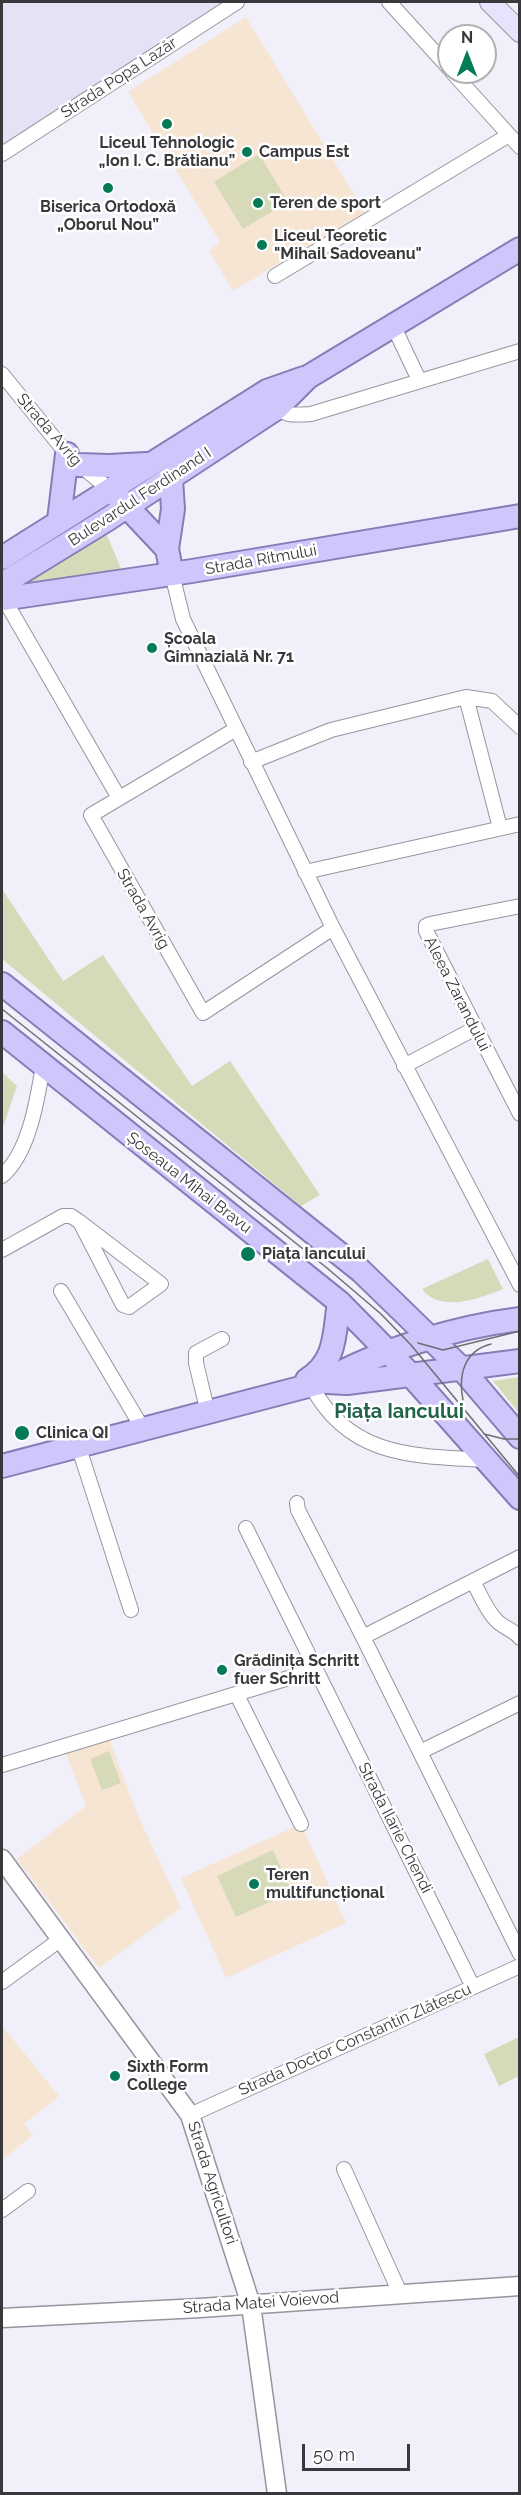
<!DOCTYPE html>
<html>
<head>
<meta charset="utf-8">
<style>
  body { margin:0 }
  #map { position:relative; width:521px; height:2495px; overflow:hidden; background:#f1f0fa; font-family:Raleway,sans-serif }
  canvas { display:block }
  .frame { position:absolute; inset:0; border:3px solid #39393d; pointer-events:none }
  .north { position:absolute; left:437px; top:24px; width:60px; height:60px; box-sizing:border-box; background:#fff; border:2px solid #b0b0b1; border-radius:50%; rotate:0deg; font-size:16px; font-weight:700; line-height:24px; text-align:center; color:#39393d }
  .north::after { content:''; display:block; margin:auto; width:21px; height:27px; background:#057a57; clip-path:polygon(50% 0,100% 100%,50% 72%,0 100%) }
  .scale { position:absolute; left:302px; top:2444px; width:108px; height:27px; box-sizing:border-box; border:3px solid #39393d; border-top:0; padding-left:8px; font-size:18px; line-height:21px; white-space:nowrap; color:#39393d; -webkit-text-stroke:4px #fff; paint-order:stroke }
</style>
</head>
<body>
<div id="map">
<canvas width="521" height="2495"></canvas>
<div class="frame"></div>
<div class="north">N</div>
<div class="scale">50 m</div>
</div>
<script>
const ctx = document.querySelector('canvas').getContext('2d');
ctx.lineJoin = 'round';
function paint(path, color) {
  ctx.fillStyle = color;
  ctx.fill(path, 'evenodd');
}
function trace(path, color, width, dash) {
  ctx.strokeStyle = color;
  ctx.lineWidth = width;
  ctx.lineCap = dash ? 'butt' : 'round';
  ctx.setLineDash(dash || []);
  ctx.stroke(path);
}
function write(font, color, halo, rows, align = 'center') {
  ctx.font = font + ' Raleway,sans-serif';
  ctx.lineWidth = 5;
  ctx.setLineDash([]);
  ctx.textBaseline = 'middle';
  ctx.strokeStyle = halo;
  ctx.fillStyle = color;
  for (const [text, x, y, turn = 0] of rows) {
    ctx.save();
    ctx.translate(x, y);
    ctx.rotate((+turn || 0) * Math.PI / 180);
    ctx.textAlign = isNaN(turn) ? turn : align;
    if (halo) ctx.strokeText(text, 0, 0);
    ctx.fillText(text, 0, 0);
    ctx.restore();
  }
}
paint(new Path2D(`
  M2 2H246L2 162Z`), '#e4e3f5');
paint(new Path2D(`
  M246 17 365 212 233 291 209 251 220 242 128 92Z
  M109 1738 136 1811 181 1908 99 1968 17 1859 86 1806 65 1751Z
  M301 1824 346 1923 226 1978 181 1878Z
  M3 2027 59 2096 24 2124 33 2135 2 2160Z`), '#f6e5d3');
paint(new Path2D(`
  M259 154 288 202 243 229 214 182Z
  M106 533 122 571 20 587Z
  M2 889 63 981 103 955 192 1086 230 1061 320 1195 301 1206 2 959Z
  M2 1072 17 1086 2 1130Z
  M488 1259 503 1289C479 1299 440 1313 422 1289Z
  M519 1377H520L519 1413 493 1381Z
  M109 1751 121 1783 102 1790 90 1759Z
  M273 1850 292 1892 236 1917 217 1876Z
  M519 2037V2076L499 2086 484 2054Z`), '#d6dab8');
const minor = new Path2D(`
  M389 2 449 68
  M452 72 520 147
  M2 154 237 2
  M275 276 509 135
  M393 325 419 380
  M2 374 67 454 109 489
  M274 403C283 417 295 415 311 414L520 351
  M172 574 183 619 333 928 520 1285
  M4 599 119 798
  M466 697 500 828
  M236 729 91 815 203 1013 333 928
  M251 762 331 730 466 697 492 701 520 727
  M305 872 520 824
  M520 906 430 924 426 926V931L520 1114
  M404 1066 474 1029
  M2 1176C29 1153 37 1101 43 1066
  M2 1250 63 1216H71L80 1222 161 1284 129 1307 123 1305 80 1222
  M61 1291 143 1429
  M311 1385C349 1458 415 1456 487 1460
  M208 1413 196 1363V1353L222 1339
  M78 1445 131 1610
  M297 1503 298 1510 363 1637 520 1954
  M246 1528 473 1987
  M473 1581C480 1594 486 1610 496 1620 503 1628 513 1629 520 1638
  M363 1637 520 1557
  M237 1695 301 1824
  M420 1752 520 1703
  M2 1765 315 1670
  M2 1982 61 1939
  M190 2115 520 1966
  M344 2169 400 2293
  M2 2210 28 2191`);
const tertiary = new Path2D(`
  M2 1859 190 2115 251 2305 277 2494
  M2 2318 200 2308 520 2286`);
const secondary = new Path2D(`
  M490 2 520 32`);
const primary = new Path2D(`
  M79 465 109 466 146 464
  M118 497 167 549 172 574
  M59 520 67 454
  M167 549 173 509 171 479
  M2 558 267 391 304 378
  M2 584 108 519 277 408 308 377 520 249
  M2 599 192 571 520 516
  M2 984 361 1271 462 1369 520 1437
  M2 1032 339 1302 410 1374 520 1498
  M307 1380C337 1361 334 1334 339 1302
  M327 1382 347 1383 520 1361
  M2 1466 323 1382C379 1350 456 1327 520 1319`);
trace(minor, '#96959e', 16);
trace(tertiary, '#96959e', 21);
trace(secondary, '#96959e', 22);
trace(primary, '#867db7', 26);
trace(minor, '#fff', 14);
trace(tertiary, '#fff', 18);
trace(secondary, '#e7e3fd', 20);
trace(primary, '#cfc7fb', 22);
trace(new Path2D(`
  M2 1009 327 1268 381 1314 411 1345 520 1477
  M418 1343 443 1350 520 1331
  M463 1400C458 1375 464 1351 491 1344
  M484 1434 504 1439H520`), '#6d6d73', 1.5);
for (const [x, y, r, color] of [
  [167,124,6,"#057a57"],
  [247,152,6,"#057a57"],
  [108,188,6,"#057a57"],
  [258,203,6,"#057a57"],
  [262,245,6,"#057a57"],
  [152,648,6,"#057a57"],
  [248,1254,8,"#057a57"],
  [22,1433,8,"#057a57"],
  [222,1670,6,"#057a57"],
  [254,1884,6,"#057a57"],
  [115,2076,6,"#057a57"]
]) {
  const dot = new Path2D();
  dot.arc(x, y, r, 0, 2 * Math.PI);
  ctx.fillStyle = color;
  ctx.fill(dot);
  trace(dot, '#fff', 2);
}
write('16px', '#39393d', '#fff', [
  ["Strada Popa Lazăr",119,78,-33],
  ["Strada Avrig",49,430,49],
  ["Bulevardul Ferdinand I",140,497,-33],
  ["Strada Ritmului",261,560,-10],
  ["Strada Avrig",143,909,60],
  ["Aleea Zarandului",457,994,63],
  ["Șoseaua Mihai Bravu",189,1183,38],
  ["Strada Ilarie Chendi",395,1828,63],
  ["Strada Doctor Constantin Zlătescu",355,2040,-24],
  ["Strada Agricultori",212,2183,72],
  ["Strada Matei Voievod",261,2303,-4]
]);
write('bold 16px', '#39393d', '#fff', [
  ["Liceul Tehnologic",167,143,"center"],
  ["„Ion I. C. Brătianu”",167,161,"center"],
  ["Campus Est",259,152],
  ["Teren de sport",270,203],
  ["Biserica Ortodoxă",108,207,"center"],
  ["„Oborul Nou”",108,225,"center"],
  ["Liceul Teoretic",274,236],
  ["\"Mihail Sadoveanu\"",274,254],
  ["Școala",164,639],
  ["Gimnazială Nr. 71",164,657],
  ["Piața Iancului",262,1254],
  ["Clinica QI",36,1433],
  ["Grădinița Schritt",234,1661],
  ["fuer Schritt",234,1679],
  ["Teren",266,1875],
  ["multifuncțional",266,1893],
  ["Sixth Form",127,2067],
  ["College",127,2085]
], 'left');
write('bold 20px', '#206349', '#fff', [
  ["Piața Iancului",399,1412]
]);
</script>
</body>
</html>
